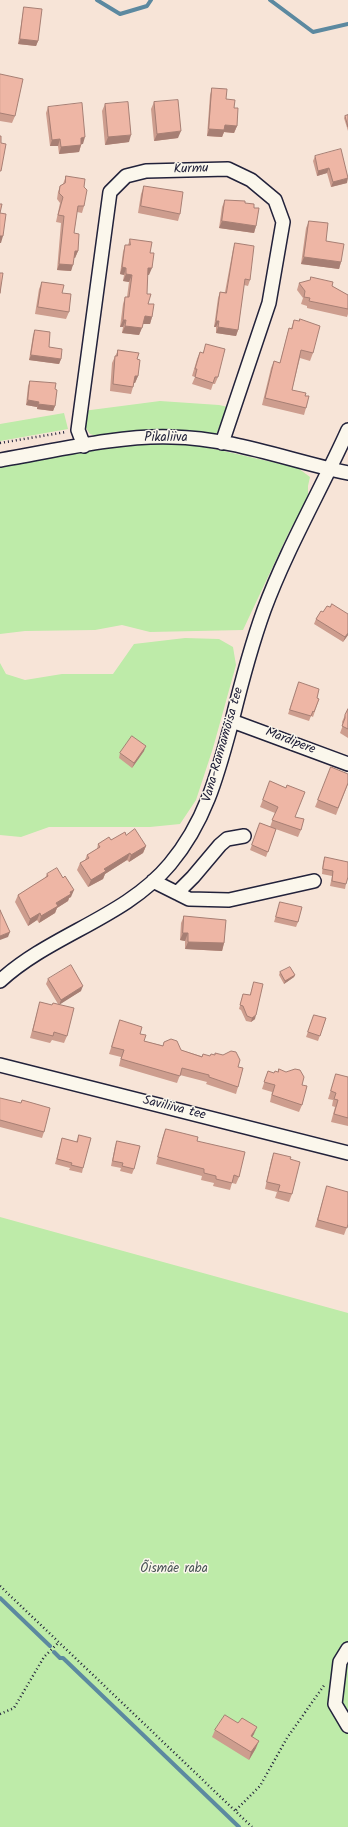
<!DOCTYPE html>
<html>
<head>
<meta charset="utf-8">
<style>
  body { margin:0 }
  canvas { display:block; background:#f7e4d7 }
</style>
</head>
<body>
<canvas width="348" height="1827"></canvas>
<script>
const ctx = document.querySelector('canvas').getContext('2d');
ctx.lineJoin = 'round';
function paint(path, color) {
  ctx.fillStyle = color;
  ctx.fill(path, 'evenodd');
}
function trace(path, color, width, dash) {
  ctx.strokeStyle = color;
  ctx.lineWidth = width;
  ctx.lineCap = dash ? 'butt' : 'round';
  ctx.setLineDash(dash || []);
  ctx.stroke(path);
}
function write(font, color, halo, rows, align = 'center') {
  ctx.font = font + ' Kalam,sans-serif';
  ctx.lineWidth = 3;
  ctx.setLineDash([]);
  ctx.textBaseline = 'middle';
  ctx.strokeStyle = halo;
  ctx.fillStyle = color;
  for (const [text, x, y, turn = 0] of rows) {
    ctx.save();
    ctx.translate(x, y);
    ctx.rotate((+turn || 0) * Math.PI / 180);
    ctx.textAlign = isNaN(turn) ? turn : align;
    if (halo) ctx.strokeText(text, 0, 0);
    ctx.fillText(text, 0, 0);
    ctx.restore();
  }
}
paint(new Path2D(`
  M160 401 219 405 228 407 215 437 102 438 90 434 84 425 83 411Z
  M64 413 68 429 0 441V424Z
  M162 443 200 446 228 452 298 468 310 477 308 486V499L290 530 243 630 150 632 122 625 95 630 25 631 0 634V466L110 448Z
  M185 638 219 639 233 647 236 665 213 748 196 800 180 824 150 827H49L21 837 0 835V663L6 674 25 680 62 674H113L134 644Z
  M0 1217 348 1313V1827H0Z`), '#beeba9');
trace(new Path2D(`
  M97 0 120 14 147 6 151 0
  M270 0 313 32 348 24
  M0 1598 50 1646
  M54 1652 60 1658H63L239 1827`), '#5c89a0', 4);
const minor = new Path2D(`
  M84 446 78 430 110 192 126 176 146 171 228 169 251 180 275 200 283 222 269 303 222 443
  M0 460C54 451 118 435 172 437 232 438 290 461 348 473
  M232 721 348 764
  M153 881 189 899 229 900 314 881
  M177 893 193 877 220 845 227 839 244 836
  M0 981C51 934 125 918 170 864 206 821 218 773 232 721 241 684 251 646 264 610 287 548 321 490 348 430
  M0 1065 348 1153
  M348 1649 340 1662 335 1704 348 1726`);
trace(minor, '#22223b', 16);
trace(new Path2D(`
  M0 443 66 432
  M0 1586 252 1827
  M0 1714 14 1708 44 1657 58 1643
  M236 1810 260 1786 287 1738 325 1684`), '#22223b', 2.5, [1, 3]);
trace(minor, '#fbf7ec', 13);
paint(new Path2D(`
  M24 7 38 41 36 46 18 44 23 12Z
  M0 74 15 116 12 123 0 121Z
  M212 88 226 99 234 108 237 126 234 133 224 132 222 137 207 136 210 95Z
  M154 102 178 138 154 141 151 109Z
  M105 104 129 142 105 145 102 111Z
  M48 107 83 144H81V145L79 152 59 154 58 146H50L46 113Z
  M348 115V131L344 118 345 116Z
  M315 156 347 183 331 187 327 173 317 176 313 161Z
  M66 176 84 187V206L82 213 77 212 74 233 78 251 75 258 74 257 71 271 57 270 61 223 56 222 60 203 57 199 58 192 60 186 63 184Z
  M144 186 180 214 178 221 138 213 141 194Z
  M225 200 245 203 256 226 254 233 219 228 222 207Z
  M309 221 326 241 341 262 339 269 301 264 306 228Z
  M130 239 150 253 149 275H147V294L148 304 152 317 150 324H143L139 335 122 333 123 327H120L123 304 125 297H127L129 282 123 281 124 275 120 274 123 252 125 245H128Z
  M235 243 250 280 248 286 244 285 238 330 236 336 216 333V327H214L218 298 220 292H225L233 249Z
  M42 282 62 293 69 312 66 319 35 314 39 289Z
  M299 283 332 286 348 295V314L347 317 307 308V306L301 304 303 298 297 290Z
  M294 320 313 353 310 361 300 358 292 390 305 396 306 408 304 415 262 405 271 368 274 361 280 363 287 335 289 328 291 329Z
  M35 330 49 347 61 359 59 364 29 360 33 335Z
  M206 344 218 377 215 384H213L211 390 192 384 195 377 192 376 197 359 200 352 203 353Z
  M118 350 137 359 138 376 135 383H134L133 387 131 394 110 391 112 363Z
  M30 381 55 406 53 411 37 409V407L26 405 28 386Z
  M330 607 348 635 343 642 314 624 316 619 323 612Z
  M299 682 317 698 319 699 313 717 311 716 309 721 288 714Z
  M348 709V738L340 733 343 725 342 722 345 715Z
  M144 751 132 768 119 758 120 753Z
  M331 767 348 784 336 815 315 807Z
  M270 781 286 788 295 817 301 830 298 837 270 827 275 813 260 807Z
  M260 823 276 829 266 857 250 850Z
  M126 835 146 846 143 853 129 862 127 860 105 874 103 879 88 887 77 870 80 863 85 860 87 855 97 849 98 844Z
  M325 857 346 884 345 889 330 886 332 876 322 874 323 862Z
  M47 874 71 897 69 898 68 901 57 908 55 913 39 923 37 920 28 926 15 902 18 895 45 878Z
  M280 902 298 922 296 927 274 922Z
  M184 916 224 943 222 951 185 949V941L180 940 181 923Z
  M280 972 295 975 294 977 284 984 279 975Z
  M48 979 81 991 59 1004 67 1036 64 1043 52 1040 50 1043 30 1038 38 1009 40 1002 52 1005 58 1004 46 984Z
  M254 982 255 1019 251 1022 246 1021 241 1010 239 1009 243 994 250 995Z
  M314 1015 326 1018 318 1041 306 1037Z
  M120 1020 140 1034 144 1041 181 1050 238 1067V1087L236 1094 206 1084 207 1082 180 1075 177 1083 119 1066 121 1057 109 1054Z
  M268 1071 302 1085V1105L299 1112 270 1102 272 1092 262 1089Z
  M336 1074 348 1077V1126L331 1122 335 1107 332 1106 333 1100 328 1099Z
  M0 1098 44 1132 42 1138 0 1127Z
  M166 1129 197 1141 239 1177 236 1184 232 1183 230 1190 213 1186 214 1183 201 1180 202 1176 156 1164 163 1136Z
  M79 1135 83 1168 82 1173 69 1170 70 1168 55 1164 62 1138 76 1142Z
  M117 1141 134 1169 132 1174 120 1171 121 1168 111 1166 115 1146Z
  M274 1153 290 1159 292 1194 289 1202 275 1198 277 1192 265 1189 271 1161Z
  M327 1186 348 1224 344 1235 315 1227Z
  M238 1723 254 1734 252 1737 256 1748 249 1760 212 1737 215 1730Z`), '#cd9d8e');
paint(new Path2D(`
  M20 39 38 41 36 46 18 44Z
  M225 125 237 126 234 133 224 132 222 137 207 136 209 129Z
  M181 131 178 138 154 141 157 134Z
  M131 135 129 142 105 145 108 137Z
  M85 137 83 144H78L81 138Z
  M60 139 58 146H50L52 140Z
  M81 145 79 152 59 154 61 147Z
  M329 168 327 173 317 176 318 171Z
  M348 178 347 183 331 187 333 182Z
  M222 221 256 226 254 233 219 228Z
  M0 236H3L1 243H0Z
  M75 251H78L75 258 72 257Z
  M304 257 341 262 339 269 301 264Z
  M59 264 73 265 71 271 57 270Z
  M122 267 126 268 124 275 120 274Z
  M148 268H152L149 275H145Z
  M126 274 132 275 129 282 123 281Z
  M145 316 152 317 150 324H142Z
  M123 320H126L123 327H120Z
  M216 321H219L216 327H214Z
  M125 326 142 328 139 335 122 333Z
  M218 327 238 330 236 336 216 333Z
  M31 355 61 359 59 364 29 360Z
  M135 376H138L135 383H132Z
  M28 400 39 402 37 407 26 405Z
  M38 404 55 406 53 411 37 409Z
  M348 633V635L343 642 345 637Z
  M146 746 144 751 132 768 134 763Z
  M146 846 143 853 129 862 131 855Z
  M130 853 127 860 105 874 103 879 88 887 91 880 104 869Z
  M74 890 71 897 69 898 68 901 57 908 55 913 39 923 41 916 70 892Z
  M40 913 37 920 28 926 30 919Z
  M10 932 8 937 0 940V936Z
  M183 933H188L185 941 180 940Z
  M188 942 224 943 222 951 185 949Z
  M295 975 294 977 284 984 285 981Z
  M83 986 81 991 59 1005 61 1000Z
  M256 1015 255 1019 251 1022 252 1018Z
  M257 1727 254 1734 248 1743 251 1736Z
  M259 1741 256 1748 249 1760 251 1752Z`), '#a77f74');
const building = new Path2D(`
  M24 7 42 9 38 41 20 39Z
  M0 74 23 79 15 116 0 113Z
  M212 88 227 89 226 99 235 100 234 108H238L237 126 225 125 224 130 209 129Z
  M178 100 181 131 157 134 154 102Z
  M128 102 131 135 108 137 105 104Z
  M82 103 85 137 81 138V145L61 147 60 139 52 140 48 107Z
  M348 115V127L345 116Z
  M0 136H1V143L6 144 1 171H0Z
  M341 149 348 178 333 182 329 168 318 171 315 156Z
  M66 176 85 179 84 187 87 190 84 206H78L74 233 79 234 78 251H75L73 265 59 264 64 216 58 215 63 197 59 193 60 186 65 183Z
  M144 186 183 192 180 214 141 206Z
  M225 200 245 201V203L254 204V208H259L256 226 222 221Z
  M0 204H2L0 213 6 214 3 236H0Z
  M309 221 328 223 326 241 344 244 341 262 304 257Z
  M130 239 152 242 150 253H154L152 268H148L147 294H151L148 304H154L152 317 145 316 142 328 125 326 126 320H123L125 297H129L132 275 126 274V268L122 267 125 245H130Z
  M235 243 254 246 250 280 245 279 238 330 218 327 219 321H216L220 292 226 293Z
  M0 273H3L0 293Z
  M311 277 333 282 332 286 348 295V309L309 301 310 298 304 297 305 291 299 283 310 280Z
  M42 282 64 285 62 293 71 294 69 312 38 307Z
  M300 319 320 326 313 353 301 350 292 390 306 393 305 396H309L306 408 265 398 274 361 280 363 289 328 292 329 294 320 299 321Z
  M35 330 50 332 49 347 62 349 61 359 31 355Z
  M206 344 225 349 218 377H215L213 383 195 377 197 369H195L200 352 203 353Z
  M118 350 139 353 137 359 140 360 138 376H135L133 387 113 384 115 356H117Z
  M30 381 56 383 55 389 57 390 55 406 38 404 39 402 28 400Z
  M332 604 348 614V633L345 637 316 619 321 611 323 612 327 606 330 607Z
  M299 682 319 689 317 698 319 699 314 712 313 711 311 716 290 710Z
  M348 709V729L342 726 345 718V715Z
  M132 736 146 746 134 763 120 753Z
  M331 767 348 774V783L338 808 318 800Z
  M270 781 286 788 287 785 305 792 295 817 304 819 301 830 272 820 278 807 263 800Z
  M260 823 276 829 268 852 252 845Z
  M135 829 146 846 131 855 130 853 104 869 106 871 91 880 80 863 89 858 87 855 100 847 98 844 109 837 111 840 125 832 126 835Z
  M325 857 348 862V877L346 884 332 881 333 871 323 869Z
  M57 868 63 878 65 876 74 890 70 892 71 894 56 903 58 906 41 916 40 913 30 919 18 895 40 881 48 876 47 874Z
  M280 902 302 907 298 922 276 917Z
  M0 910 10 932 0 936Z
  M184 916 226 920 224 943 188 942V933H183Z
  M71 965 83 986 61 1000 48 979Z
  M290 967 295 975 285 981 280 972Z
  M254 982 263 984 256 1015 252 1018 247 1016 243 1006 240 1005 243 994 250 995Z
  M40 1002 52 1005 53 1003 74 1008 67 1036 54 1032 53 1036 33 1031Z
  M314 1015 326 1018 320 1036 308 1032Z
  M120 1020 142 1027 140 1034 146 1035 144 1041 163 1046 164 1042 171 1039 177 1041 181 1050 202 1057 203 1054 210 1056 211 1054 215 1055V1053L223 1055 231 1051 236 1052 240 1060 238 1067 243 1068 238 1087 209 1077V1075L182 1068 180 1076 121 1059 124 1050 112 1047Z
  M279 1069 286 1072 295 1069 300 1070 304 1077 302 1085 307 1086 302 1105 272 1095 275 1085 264 1082 268 1071 274 1073 275 1071 278 1072Z
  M336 1074 348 1077V1118L334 1114 338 1100 334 1099 336 1093 331 1091Z
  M0 1098 21 1103 22 1100 50 1108 44 1132 0 1120Z
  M166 1129 198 1137 197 1141 245 1152 239 1177 234 1175 232 1183 216 1179V1176L204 1173V1169L158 1157Z
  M79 1135 91 1138 83 1168 71 1165 72 1163 57 1159 62 1138 77 1142Z
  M117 1141 140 1146 134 1169 122 1166 123 1163 113 1161Z
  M274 1153 291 1157 290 1159 300 1162 292 1194 278 1191 280 1185 267 1182Z
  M327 1186 348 1192V1224L347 1228 318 1220Z
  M225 1715 238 1723 242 1718 257 1727 251 1736 259 1741 251 1752 215 1730Z`);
paint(building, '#eeb6a5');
trace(building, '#a77f74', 1);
write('13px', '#22223b', '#fbf7ec', [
  ["Kurmu",191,170,-2],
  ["Pikaliiva",166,439],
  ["Mardipere",290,742,21],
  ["Vana-Rannamõisa tee",224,745,-74],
  ["Saviliiva tee",174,1109,14]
]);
write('13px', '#495456', '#fbf7ec', [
  ["Õismäe raba",174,1570]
]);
</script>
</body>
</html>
